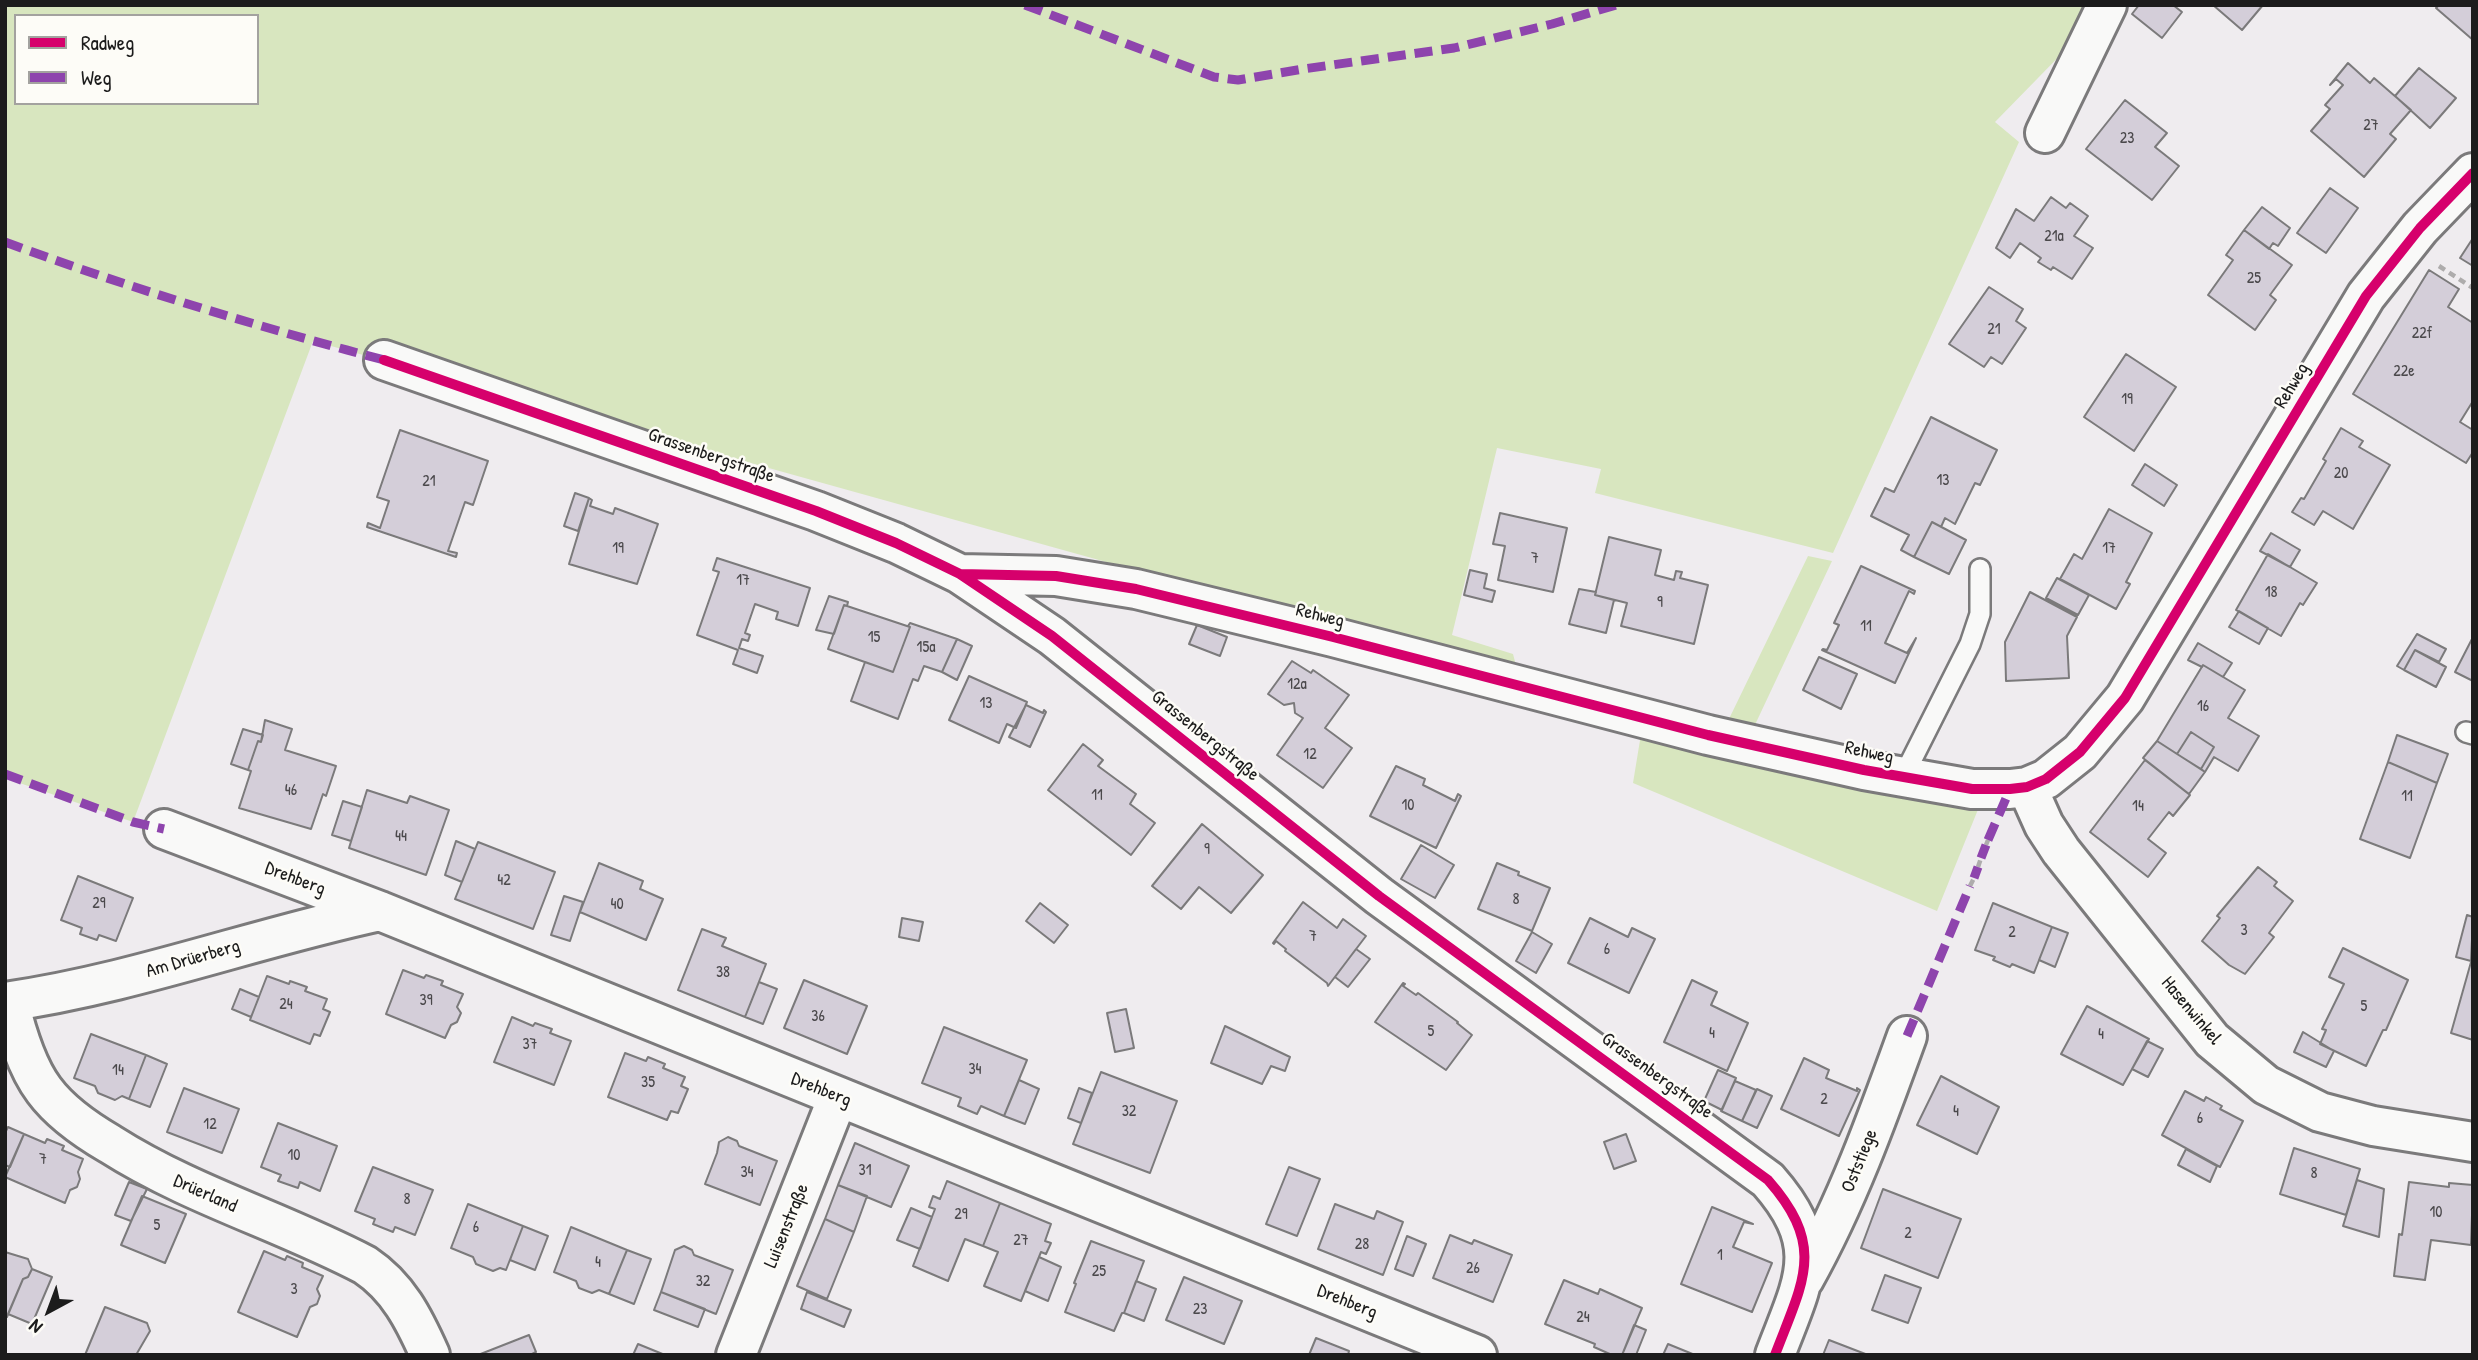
<!DOCTYPE html>
<html>
<head>
<meta charset="utf-8">
<style>
  body { margin:0 }
  #map { position:relative; width:2478px; height:1360px; overflow:hidden; background:#efecef; font-family:"Patrick Hand",sans-serif }
  canvas { display:block }
  .frame { position:absolute; inset:0; border:7px solid #1c1c1c; pointer-events:none }
  .legend { position:absolute; left:14px; top:14px; width:245px; height:91px; box-sizing:border-box; background:#fdfcf7; border:2px solid #a3a29f; margin:0; padding:9px 12px; list-style:none; font-size:21px; color:#1c1c1c }
  .legend li { display:flex; align-items:center; gap:14px; height:35px }
  .legend b { width:35px; border:2px solid #a3a29f }
  .north { position:absolute; left:14px; top:1276px; width:70px; height:70px; -webkit-text-stroke:5px #fdfcf7; paint-order:stroke; rotate:221deg; font-size:19px; font-weight:700; line-height:28px; text-align:center; color:#1c1c1c }
  .north::after { content:''; display:block; margin:auto; width:24px; height:32px; background:#1c1c1c; clip-path:polygon(50% 0,100% 100%,50% 72%,0 100%) }
</style>
</head>
<body>
<div id="map">
<canvas width="2478" height="1360"></canvas>
<div class="frame"></div>
<ul class="legend">
<li><b style="height:9px;background:#d6006c"></b>Radweg</li>
<li><b style="height:9px;background:#8e44ad"></b>Weg</li>
</ul>
<div class="north">N</div>
</div>
<script>
const ctx = document.querySelector('canvas').getContext('2d');
ctx.lineJoin = 'round';
function paint(path, color) {
  ctx.fillStyle = color;
  ctx.fill(path, 'evenodd');
}
function trace(path, color, width, dash) {
  ctx.strokeStyle = color;
  ctx.lineWidth = width;
  ctx.lineCap = dash ? 'butt' : 'round';
  ctx.setLineDash(dash || []);
  ctx.stroke(path);
}
function write(font, color, halo, rows, align = 'center') {
  ctx.font = font + ' "Patrick Hand",sans-serif';
  ctx.lineWidth = 5;
  ctx.setLineDash([]);
  ctx.textBaseline = 'middle';
  ctx.strokeStyle = halo;
  ctx.fillStyle = color;
  for (const [text, x, y, turn = 0] of rows) {
    ctx.save();
    ctx.translate(x, y);
    ctx.rotate((+turn || 0) * Math.PI / 180);
    ctx.textAlign = isNaN(turn) ? turn : align;
    if (halo) ctx.strokeText(text, 0, 0);
    ctx.fillText(text, 0, 0);
    ctx.restore();
  }
}
paint(new Path2D(`
  M5 5H2094L2080 35 1995 122 2019 142 1833 553 1595 493 1601 469 1497 448 1452 635 1513 654 1518 673 1447 657 313 341 133 822 5 778ZM16 16H257V103H16Z
  M1808 556 1832 561 1753 729 1727 723Z
  M1642 728 1979 807 1937 911 1633 783Z`), '#d8e6bf');
const building = new Path2D(`
  M2139 5H2173L2182 12 2162 38 2132 14Z
  M2213 5H2263L2242 30Z
  M2439 5H2473V40L2436 8Z
  M2348 63 2370 83 2374 78 2411 110 2390 134 2396 139 2364 177 2311 131 2330 109 2325 105 2343 85 2336 79 2330 85Z
  M2419 68 2456 98 2430 128 2395 96Z
  M2125 100 2167 133 2155 147 2179 166 2152 200 2086 149Z
  M2330 188 2358 208 2326 253 2297 233Z
  M2051 197 2066 208 2070 203 2088 216 2074 236 2093 248 2072 279 2053 267 2051 270 2038 262 2041 258 2020 243 2010 258 1996 248 2016 209 2034 221Z
  M2262 207 2290 228 2278 246 2273 243 2269 249 2244 230Z
  M2244 230 2292 265 2270 295 2276 300 2255 330 2208 295 2233 260 2226 255Z
  M2473 238V266L2460 258Z
  M2429 270 2459 289 2448 307 2473 323V401L2460 422 2473 430V452L2466 463 2353 394Z
  M1989 287 2023 309 2016 321 2026 328 2002 364 1991 357 1984 367 1949 344Z
  M2126 354 2176 387 2134 451 2084 417Z
  M1931 417 1997 450 1980 485 1975 483 1955 524 1945 518 1941 527 1932 522 1914 557 1901 550 1909 535 1871 516 1885 488 1894 492Z
  M2341 428 2363 441 2359 447 2390 465 2353 529 2323 511 2314 525 2292 512 2301 498 2304 499 2326 461 2323 459Z
  M400 430 488 461 473 505 465 502 448 551 457 553 456 557 367 527 368 523 380 528 389 501 377 497Z
  M2145 464 2177 485 2164 506 2132 485Z
  M575 493 589 498 578 531 564 526Z
  M589 498 592 500 590 506 613 514 615 508 658 524 637 584 569 564Z
  M2109 509 2152 533 2126 582 2130 584 2116 609 2060 579 2074 554 2082 559Z
  M1500 513 1567 528 1553 592 1498 580 1505 546 1493 544Z
  M1932 522 1966 540 1949 574 1914 557Z
  M2271 533 2300 550 2290 567 2260 551Z
  M1609 537 1661 550 1655 575 1674 580 1676 571 1682 572 1680 578 1708 585 1694 644 1621 626 1627 603 1595 595Z
  M2268 554 2317 583 2303 605 2300 603 2281 636 2236 610Z
  M717 558 810 588 798 626 776 619 778 612 755 604 745 633 750 635 748 641 742 639 739 648 763 656 757 673 733 664 738 650 697 635 719 572 713 570Z
  M1861 566 1915 591 1914 594 1909 591 1885 643 1907 653 1916 638 1895 683 1822 650 1823 649 1827 650 1839 625 1834 623Z
  M1470 570 1487 574 1484 588 1495 591 1492 602 1464 595Z
  M2057 578 2089 595 2078 615 2046 598Z
  M1579 589 1596 592 1595 595 1614 600 1606 633 1569 624Z
  M2030 592 2077 617 2067 636 2069 678 2006 681 2005 642Z
  M829 596 848 602 847 606 844 605 834 634 816 630Z
  M844 605 910 627 893 672 828 649Z
  M2239 611 2268 628 2259 644 2229 627Z
  M910 623 957 639 942 672 924 666 918 681 913 679 898 719 851 701 865 662 893 672 910 627 908 626Z
  M1197 625 1227 637 1220 656 1189 644Z
  M2417 634 2446 649 2439 662 2415 650 2404 670 2397 666Z
  M2473 637V681L2455 672Z
  M957 639 972 646 957 680 942 672Z
  M2198 643 2232 663 2223 677 2203 665 2202 667 2188 660Z
  M2415 650 2446 667 2436 687 2404 670Z
  M1819 657 1857 674 1841 709 1803 690Z
  M1292 661 1311 673 1313 670 1349 695 1325 728 1352 748 1323 788 1277 755 1303 718 1295 713 1294 703 1284 705 1268 694Z
  M2203 665 2245 690 2228 718 2259 736 2238 771 2214 757 2205 772 2201 769 2214 747 2191 732 2177 754 2157 741Z
  M969 676 1027 702 1016 728 1007 724 999 743 949 720Z
  M1026 705 1043 713 1044 710 1046 712 1030 747 1009 737Z
  M265 720 292 729 285 750 336 766 326 796 323 794 311 829 239 808 251 771 248 770 258 741 261 742Z
  M243 729 263 735 261 742 258 741 248 770 231 764Z
  M2191 732 2214 747 2201 769 2177 754Z
  M2397 735 2448 754 2437 783 2388 762Z
  M2157 741 2205 772 2189 794 2143 758Z
  M1083 744 1103 760 1098 766 1136 794 1130 804 1155 823 1131 855 1048 790Z
  M2145 760 2190 795 2173 816 2169 812 2148 839 2166 853 2148 877 2090 832Z
  M2388 762 2437 783 2410 858 2360 839Z
  M1396 766 1425 779 1423 785 1455 801 1458 794 1461 796 1436 848 1370 816Z
  M367 790 407 803 410 796 449 810 426 875 349 848Z
  M343 801 362 807 351 841 332 835Z
  M1202 824 1263 875 1231 913 1199 887 1181 909 1152 886Z
  M456 841 475 849 462 882 445 875Z
  M478 842 555 872 533 929 455 899Z
  M1421 845 1454 865 1435 898 1401 879Z
  M599 863 643 881 640 889 663 899 646 940 580 912Z
  M1497 863 1519 872 1518 875 1550 888 1532 931 1478 909Z
  M2258 867 2277 882 2274 886 2293 901 2269 933 2274 937 2245 974 2229 965 2202 941 2220 918 2217 916Z
  M78 876 133 898 116 941 99 935 97 940 80 934 82 928 61 920Z
  M564 896 583 902 570 941 551 935Z
  M1303 902 1337 928 1343 919 1366 936 1328 986 1327 983 1285 951 1286 949 1276 941 1274 944 1273 943Z
  M1040 903 1068 925 1054 943 1026 921Z
  M1993 903 2052 927 2034 973 2012 964 2010 967 1993 960 1995 957 1975 950Z
  M2467 915 2473 917 2471 961 2456 957Z
  M902 918 923 922 919 941 899 937Z
  M1590 918 1628 937 1632 928 1655 939 1629 993 1568 963Z
  M2052 927 2068 933 2055 967 2039 960Z
  M702 929 726 938 722 946 766 964 745 1017 678 990Z
  M1532 932 1552 944 1536 973 1516 961Z
  M2343 948 2408 980 2386 1030H2383L2366 1066 2320 1044 2326 1030 2322 1029 2344 984 2329 977Z
  M1356 949 1370 959 1348 987 1335 977Z
  M2473 955V1040L2451 1033Z
  M403 970 424 978 426 975 443 981 441 985 463 994 457 1007 461 1013 457 1022 451 1025 445 1038 386 1014Z
  M267 976 289 984 290 981 307 987 305 991 327 999 323 1009 330 1012 320 1036 314 1034 310 1044 250 1020Z
  M804 980 867 1006 847 1054 784 1028Z
  M1692 980 1717 992 1711 1005 1748 1023 1727 1071 1664 1042Z
  M759 982 777 989 763 1024 745 1017Z
  M1403 983 1405 984 1403 986 1416 995 1418 993 1458 1022 1457 1023 1472 1035 1446 1070 1375 1022Z
  M240 989 259 997 251 1017 232 1009Z
  M2087 1006 2149 1039 2123 1085 2061 1054Z
  M1126 1009 1134 1048 1115 1052 1107 1013Z
  M512 1017 533 1026 535 1023 552 1029 550 1033 571 1041 554 1085 494 1062Z
  M1225 1026 1290 1057 1285 1071 1271 1066 1262 1084 1211 1063Z
  M944 1027 1027 1060 1004 1116 981 1106 977 1114 958 1106 961 1098 922 1083Z
  M2303 1032 2334 1051 2326 1067 2294 1052Z
  M91 1034 146 1055 129 1099 122 1096 115 1100 98 1093 95 1086 74 1078Z
  M2147 1041 2163 1049 2148 1077 2132 1069Z
  M625 1053 646 1061 648 1057 665 1064 663 1068 685 1077 681 1086 688 1089 678 1113 671 1111 667 1120 608 1097Z
  M146 1055 167 1064 150 1107 129 1099Z
  M1804 1058 1829 1070 1826 1078 1857 1091V1088L1860 1090 1839 1136 1781 1109Z
  M1718 1070 1736 1078 1722 1110 1704 1101Z
  M1101 1072 1177 1101 1150 1173 1073 1144Z
  M1941 1076 1999 1107 1977 1154 1917 1125Z
  M1019 1080 1039 1089 1025 1124 1004 1116Z
  M1735 1081 1756 1090 1742 1121 1721 1111Z
  M184 1088 239 1109 222 1153 167 1132Z
  M1079 1088 1092 1093 1081 1123 1068 1118Z
  M1757 1089 1772 1096 1757 1128 1742 1121Z
  M2185 1091 2204 1101 2206 1097 2222 1106 2220 1109 2243 1121 2220 1167 2162 1135Z
  M278 1123 337 1146 320 1191 300 1182 298 1188 278 1181 281 1175 261 1167Z
  M8 1127 24 1134 10 1167 5 1165V1133Z
  M24 1134 45 1143 47 1139 64 1146 62 1150 83 1159 78 1172 80 1179 77 1187 70 1190 65 1203 5 1177Z
  M1626 1134 1636 1161 1614 1169 1604 1142Z
  M728 1137 737 1141 739 1146 777 1161 760 1205 705 1184 717 1153 719 1142Z
  M855 1143 909 1166 891 1207 838 1185Z
  M2294 1148 2360 1169 2346 1215 2280 1194Z
  M2186 1149 2217 1166 2210 1182 2178 1165Z
  M373 1167 433 1190 415 1235 395 1227 393 1232 373 1224 375 1219 355 1211Z
  M1289 1167 1320 1179 1297 1236 1266 1224Z
  M2357 1180 2384 1189 2379 1237 2343 1226Z
  M947 1181 1000 1203 983 1246 965 1239 948 1281 913 1266 935 1209 929 1207 933 1196 940 1199Z
  M129 1182 147 1189 131 1221 115 1215Z
  M2409 1182 2449 1187V1183L2473 1185 2471 1245 2431 1240 2425 1280 2394 1276 2399 1234 2402 1235Z
  M838 1185 867 1196 854 1232 825 1219Z
  M1883 1189 1961 1219 1938 1278 1861 1248Z
  M142 1196 186 1214 165 1263 121 1245Z
  M1000 1203 1051 1224 1045 1241 1051 1243 1046 1254 1041 1252 1021 1301 984 1286 998 1252 983 1246Z
  M468 1204 523 1226 506 1270 500 1268 493 1271 476 1264 473 1257 451 1248Z
  M1335 1204 1374 1219 1377 1211 1403 1222 1383 1275 1318 1249Z
  M1712 1207 1753 1224 1744 1222 1733 1247 1772 1263 1752 1312 1681 1284Z
  M911 1208 932 1217 920 1249 897 1240Z
  M825 1219 854 1232 827 1299 797 1286Z
  M523 1226 548 1236 535 1270 510 1260Z
  M571 1227 627 1250 609 1294 599 1290 592 1293 579 1288 576 1281 554 1272Z
  M1450 1235 1472 1244 1474 1240 1512 1255 1493 1302 1433 1278Z
  M1407 1236 1426 1244 1413 1276 1395 1269Z
  M1091 1241 1144 1261 1124 1313H1122L1114 1331 1065 1312 1076 1284 1074 1283Z
  M684 1246 692 1250 694 1255 733 1270 716 1314 661 1292 675 1250Z
  M627 1250 651 1259 634 1304 609 1294Z
  M264 1251 285 1260 287 1256 303 1263 302 1267 323 1276 317 1289 320 1296 317 1304 310 1307 297 1337 238 1312Z
  M5 1252 28 1259 32 1269 28 1277 23 1279 7 1317 5 1316Z
  M1039 1257 1061 1267 1048 1301 1025 1291Z
  M32 1269 52 1277 32 1324 8 1314 23 1279 28 1277Z
  M1885 1275 1921 1288 1908 1323 1872 1310Z
  M1184 1277 1242 1301 1224 1344 1166 1320Z
  M1564 1280 1598 1294 1600 1289 1642 1308 1622 1355H1612L1594 1347 1595 1344 1545 1324Z
  M1136 1281 1156 1289 1144 1321 1124 1313Z
  M661 1292 705 1309 698 1327 654 1310Z
  M807 1292 851 1310 844 1327 801 1309Z
  M105 1307 147 1323 150 1331 136 1355H85Z
  M1634 1325 1646 1330 1636 1355H1622Z
  M529 1335 536 1352 530 1355H478Z
  M1316 1338 1349 1351 1348 1355H1309Z
  M1829 1340 1868 1355H1823Z
  M638 1344 665 1355H633Z
  M1668 1344 1695 1355H1663Z`);
paint(building, '#d4ced9');
trace(building, '#7b7a7b', 2);
const lane = new Path2D(`
  M2466 732 2473 734
  M1903 777 1970 644 1980 614V569`);
const street = new Path2D(`
  M2045 133 2107 5
  M384 360 816 511 896 543 960 574 1052 636 1379 896 1768 1180C1827 1247 1803 1281 1775 1355
  M960 574 1056 576 1136 589 1333 637 1708 735 1864 770 1972 789H2010L2027 787 2046 779 2080 752 2125 698 2366 296 2420 228 2473 173
  M2027 787 2044 825 2061 851 2212 1040 2266 1085 2320 1112 2373 1126 2473 1142
  M164 829 380 911 1477 1355
  M5 1002C132 984 254 938 380 911
  M9 1002C16 1031 26 1066 44 1090 61 1113 86 1130 110 1144 190 1195 281 1221 365 1265 398 1287 414 1319 430 1355
  M1804 1279C1847 1202 1877 1119 1907 1036
  M736 1355 838 1097`);
trace(lane, '#7b7a7b', 24);
trace(street, '#7b7a7b', 44);
trace(new Path2D(`
  M2439 266 2473 288
  M1986 845 1988 840
  M1978 867 1981 858
  M1970 886 1974 878`), '#aeacac', 4.5, [7, 5]);
trace(lane, '#f9f9f8', 19);
trace(street, '#f9f9f8', 38);
trace(new Path2D(`
  M1025 5 1214 77 1238 80 1303 69 1454 48 1552 24 1616 5
  M5 242C129 288 256 326 384 360
  M5 774 133 822 164 829
  M1988 840 2010 789
  M1981 858 1986 845
  M1974 878 1978 867
  M1907 1036 1970 886`), '#8e44ad', 9, [18, 9]);
trace(new Path2D(`
  M384 360 816 511 896 543 960 574 1052 636 1379 896 1768 1180C1827 1247 1803 1281 1775 1355
  M960 574 1056 576 1136 589 1333 637 1708 735 1864 770 1972 789H2010L2027 787 2046 779 2080 752 2125 698 2366 296 2420 228 2473 173`), '#d6006c', 10);
write('16px', '#4a484b', null, [
  ["27",2371,126],
  ["23",2127,139],
  ["21a",2054,237],
  ["25",2254,279],
  ["21",1994,330],
  ["22f",2422,334],
  ["22e",2404,372],
  ["19",2127,400],
  ["20",2341,474],
  ["13",1943,481],
  ["21",429,482],
  ["19",618,549],
  ["17",2109,549],
  ["7",1535,559],
  ["17",743,581],
  ["18",2271,593],
  ["9",1660,603],
  ["11",1866,627],
  ["15",874,638],
  ["15a",926,648],
  ["12a",1297,685],
  ["13",986,704],
  ["16",2203,707],
  ["12",1310,755],
  ["46",291,791],
  ["11",1097,796],
  ["11",2407,797],
  ["10",1408,806],
  ["14",2138,807],
  ["44",401,837],
  ["9",1207,850],
  ["42",504,881],
  ["8",1516,900],
  ["29",99,904],
  ["40",617,905],
  ["3",2244,931],
  ["2",2012,933],
  ["7",1313,937],
  ["6",1607,950],
  ["38",723,973],
  ["39",426,1001],
  ["24",286,1005],
  ["5",2364,1007],
  ["36",818,1017],
  ["5",1431,1032],
  ["4",1712,1034],
  ["4",2101,1035],
  ["37",530,1045],
  ["34",975,1070],
  ["14",118,1071],
  ["35",648,1083],
  ["2",1824,1100],
  ["32",1129,1112],
  ["4",1956,1112],
  ["6",2200,1119],
  ["12",210,1125],
  ["10",294,1156],
  ["7",43,1160],
  ["31",865,1171],
  ["34",747,1173],
  ["8",2314,1174],
  ["8",407,1200],
  ["10",2436,1213],
  ["29",961,1215],
  ["5",157,1226],
  ["6",476,1228],
  ["2",1908,1234],
  ["27",1021,1241],
  ["28",1362,1245],
  ["1",1720,1256],
  ["4",598,1263],
  ["26",1473,1269],
  ["25",1099,1272],
  ["32",703,1282],
  ["3",294,1290],
  ["23",1200,1310],
  ["24",1583,1318]
]);
write('19px', '#1c1c1c', '#fdfcf7', [
  ["Rehweg",2292,386,-59],
  ["Grassenbergstraße",711,456,19],
  ["Rehweg",1320,616,14],
  ["Grassenbergstraße",1205,736,39],
  ["Rehweg",1869,753,12],
  ["Drehberg",295,879,21],
  ["Am Drüerberg",193,959,-16],
  ["Hasenwinkel",2191,1011,50],
  ["Grassenbergstraße",1657,1076,36],
  ["Drehberg",821,1090,22],
  ["Oststiege",1860,1161,-68],
  ["Drüerland",205,1194,24],
  ["Luisenstraße",787,1226,-68],
  ["Drehberg",1347,1302,22]
]);
</script>
</body>
</html>
